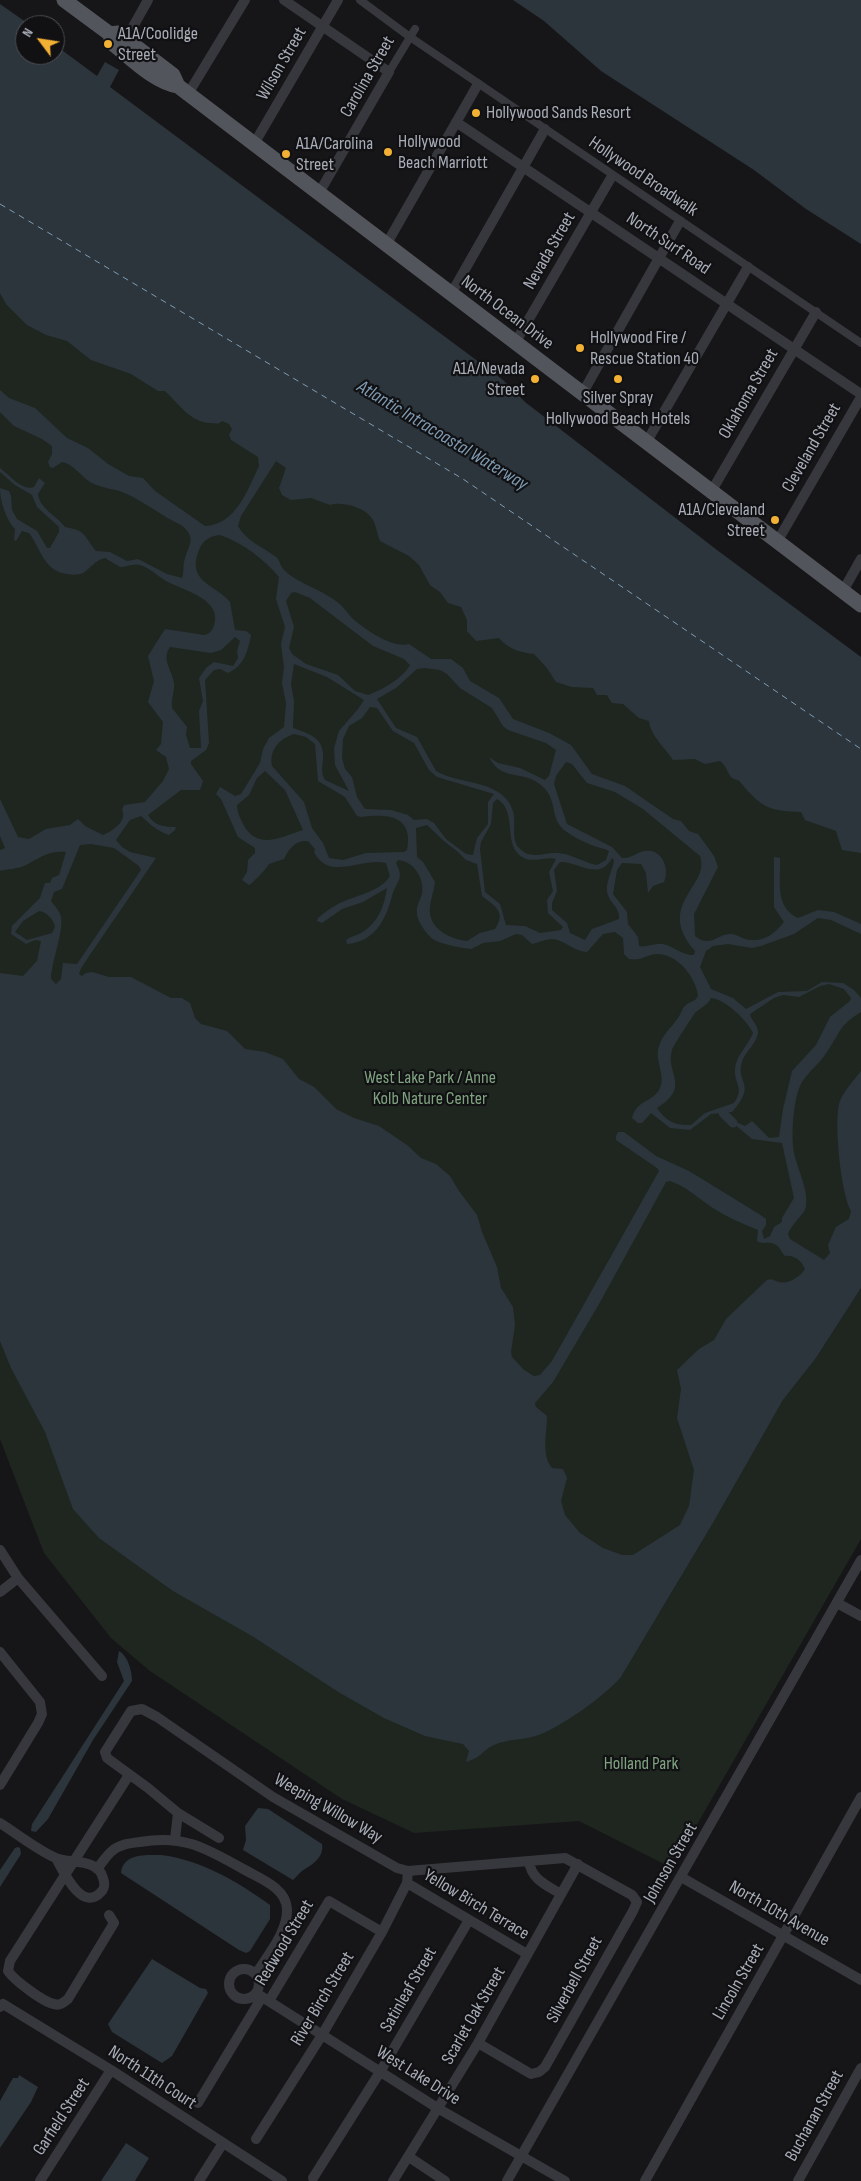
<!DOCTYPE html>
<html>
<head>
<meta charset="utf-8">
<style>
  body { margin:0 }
  #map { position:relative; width:861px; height:2181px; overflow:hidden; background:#161618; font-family:"Sofia Sans Condensed",sans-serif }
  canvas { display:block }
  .north { position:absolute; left:15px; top:15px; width:50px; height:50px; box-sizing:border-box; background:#111113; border:1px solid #4d4f55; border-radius:50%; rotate:301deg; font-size:14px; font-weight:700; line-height:20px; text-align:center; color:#a8adb8 }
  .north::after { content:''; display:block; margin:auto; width:18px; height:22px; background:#f2b134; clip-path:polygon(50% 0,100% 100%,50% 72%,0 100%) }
</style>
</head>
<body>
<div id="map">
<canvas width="861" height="2181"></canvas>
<div class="north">N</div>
</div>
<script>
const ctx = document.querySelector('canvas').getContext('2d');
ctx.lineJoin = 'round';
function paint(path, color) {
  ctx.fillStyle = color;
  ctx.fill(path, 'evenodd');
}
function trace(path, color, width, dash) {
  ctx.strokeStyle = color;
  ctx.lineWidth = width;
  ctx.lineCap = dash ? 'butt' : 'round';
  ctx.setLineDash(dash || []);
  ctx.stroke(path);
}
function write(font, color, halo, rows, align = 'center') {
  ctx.font = font + ' "Sofia Sans Condensed",sans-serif';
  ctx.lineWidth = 4.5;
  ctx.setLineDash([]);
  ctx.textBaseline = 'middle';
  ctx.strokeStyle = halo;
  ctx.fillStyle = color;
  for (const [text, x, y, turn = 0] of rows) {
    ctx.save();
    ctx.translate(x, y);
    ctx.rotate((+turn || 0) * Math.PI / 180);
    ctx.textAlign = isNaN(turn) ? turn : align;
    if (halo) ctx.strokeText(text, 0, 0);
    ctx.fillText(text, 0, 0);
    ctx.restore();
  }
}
paint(new Path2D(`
  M0 258 861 828V1255L614 1680 529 1737C553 1733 605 1696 621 1677L713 1523 783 1400 816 1358 861 1288V1539L672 1868 579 1821 414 1833 342 1799 150 1671 111 1638 44 1553 0 1439Z`), '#1e261f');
paint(new Path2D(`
  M513 0H861V244L806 209 754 170 601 71 544 21Z
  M0 4 30 25H25V55H55V45L97 76 105 62 119 70 110 87 503 380 525 402 717 550 861 657V853L842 850 836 831 805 820 801 812C769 811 762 808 741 783 739 779 734 780 731 777 727 772 726 765 720 761L705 764 695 759 673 760C665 747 651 737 649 721L639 718 623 704 612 703 607 695H597L593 688 572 687 556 682 547 668 534 654C519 652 508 649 499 638L476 641 467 631V620L461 607 448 603 440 592 430 585 419 565 409 556 380 541C377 534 376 523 371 517 363 507 341 501 330 505L311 498 291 500 282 495 279 488 286 468 276 461 241 516 238 526C246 541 263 547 276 557 280 560 280 566 284 570 297 583 318 588 333 599 341 604 346 611 352 618 364 629 393 649 409 644L431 659H451L463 668 470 681 499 698 513 719 549 733 571 745 592 774 625 786 673 819 681 821 689 831 698 834 714 856 718 867 694 914 695 936C711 949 717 933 732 934 738 935 744 940 751 940 766 941 775 933 784 922L774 907V857L780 858C781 880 774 907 798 918L818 910 834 912 861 924V934L831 920 818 918 794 934 761 946 752 948 728 944 713 946 706 951 700 967 711 989 733 998 746 1009 778 992 807 991 822 982 843 983 854 990 861 998V1012C839 1025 840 1033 827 1052 820 1063 809 1071 802 1082 793 1097 790 1140 795 1157 799 1172 808 1190 806 1206 806 1213 792 1223 788 1234L790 1239 824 1260 830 1253 828 1245 836 1227 849 1219 851 1211C841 1194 834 1125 839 1104 842 1093 854 1080 861 1071V1288L816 1358 783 1400 713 1523 621 1677C605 1696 560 1728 536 1736 523 1740 507 1739 494 1745 481 1751 483 1757 466 1762L469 1751 463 1744 425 1736 384 1718 340 1693 252 1636 173 1591 99 1538 73 1509 45 1432 11 1368 0 1341V973L23 976 37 961 41 941 35 940 26 944 11 934 12 926 40 898 45 883H50L52 878 59 875 66 852C49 850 39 858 24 866 17 869 8 869 0 871V850L5 848 0 836V799L18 837 29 839 46 829 70 825 78 819 85 826 103 835C112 831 128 821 122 810L124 805 145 802 163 781 169 769 166 757 156 750 161 744 163 722 148 702 154 681 148 656 165 629 204 635C210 634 213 630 214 625 222 600 186 591 170 583 159 578 151 568 140 565 133 563 127 567 120 567L105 558C95 560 91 568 83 573 78 575 72 575 67 574 44 571 41 549 29 533L22 531 16 541 14 540 15 529C6 520 0 501 0 488L9 491 11 496 12 510 17 519 37 531 47 548H50L59 532V527L37 507 32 495 15 485 0 472V468C10 475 21 491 34 487L39 478 45 483 38 494C39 508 57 516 65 527 87 531 83 535 96 551L110 552 127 561 138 559 167 574 182 578C184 573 183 568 184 562 188 545 198 538 181 525 162 516 146 503 127 494 115 488 102 489 90 482 81 476 72 463 62 462L53 468 50 467 48 462 52 454V446L42 439 14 426 0 412V390L9 398 35 408 67 438 88 448 108 464 129 476 143 478 155 491 205 526C236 525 248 489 259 466L258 457 231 440 229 435 232 429 229 424 222 421C218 425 216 423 211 423 191 423 179 404 165 391H158L131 374 91 360 67 341 46 335 27 325 6 304 0 293ZM220 535C243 543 264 559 279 577L276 599 285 627 281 644 284 667 282 683 286 703 284 727 269 738 263 749 260 763 241 794 235 796 220 787 216 794 221 799 238 837 255 848V853L248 860 247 872 242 880 249 885C253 883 267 868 269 864L284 859C289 848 296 840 308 841L315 849 314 852C329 882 362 857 386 863L390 876C381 892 353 896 338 904 330 908 324 913 318 918L317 921 322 923 342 909 363 902 387 888C384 907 378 923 361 933 356 936 351 936 346 940L347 944C375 942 386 919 392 896 396 881 405 880 396 863L398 860C414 861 425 879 422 894 420 901 416 906 417 913 417 921 427 935 433 939 439 944 462 948 471 949L483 943 500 941 516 934 522 935 532 944C538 943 545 939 552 939 565 940 573 951 587 952L603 934 615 932 623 938 624 954 629 959C642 961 646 955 656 954 677 953 696 977 698 996 695 1002 690 1001 686 1005 682 1008 681 1014 678 1018 671 1028 663 1034 659 1046 654 1060 666 1075 660 1088 654 1102 637 1099 632 1118L638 1123H642L651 1113 670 1128 690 1130 711 1114 732 1112C758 1083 735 1083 742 1062 745 1051 758 1043 758 1031 757 1024 751 1020 750 1014L774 998 783 995 799 997 820 986 829 984 844 989 851 998 850 1001 830 1017 816 1045 792 1071 783 1109 779 1137 769 1138 752 1121 745 1126 736 1122 733 1123 752 1139 782 1143 794 1198 782 1218V1222L774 1227 770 1236 764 1239 762 1231 766 1225V1219L759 1214 689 1171 656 1156 624 1132H618L616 1136V1140L657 1168 659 1171 552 1361 540 1375 534 1376 524 1370 512 1357 511 1352 515 1325 513 1307 501 1288 497 1267 482 1232 477 1215 459 1191 450 1176 436 1164 421 1158 407 1145 379 1126 354 1118 336 1109 314 1087 299 1079 283 1059 265 1052 245 1049 227 1031 201 1024 195 1018 190 1003 182 998H171L131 977H109L92 972 86 973 82 976 79 974 81 968 156 858 130 852 122 847 116 840 130 820 141 816C151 825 157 831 169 835L175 830 176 827C165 827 154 826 148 815L181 790H200L203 781 191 764V761L206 750 209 743 205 680 214 670 220 669 228 673C244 666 248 651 251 635L246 631 235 630 230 602C215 584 186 582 199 550 203 540 210 536 220 535ZM295 592 310 598 373 646 404 659 410 665C403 678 382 690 368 695L355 691 338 675 306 664 292 654 289 648 294 627 286 601 291 593ZM235 637 240 641 237 651 238 658 233 666 214 662 206 668 199 678 203 701 199 711 201 748H190L186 735 187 727 172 708C171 699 175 690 174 683 172 670 161 659 170 647L211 653 221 650ZM294 664 327 677 364 700 358 709 339 731 334 748 335 765 349 791 325 780C321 773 322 767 323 760 325 738 310 734 293 728L294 701 291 684ZM425 668 440 670 447 674 460 688 492 708 503 726 508 730 546 743 556 750 549 776 545 780 520 768 498 763 489 757C501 780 516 771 535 781 560 795 548 815 563 829 571 836 584 842 594 846 599 848 604 848 609 851L606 860 597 865C584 863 570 853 557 853 545 852 531 860 520 849 506 836 525 813 501 794 482 780 454 782 436 771L417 737 396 728 377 699 396 688 417 669ZM370 707 377 708 393 731 414 743 429 770 437 777 494 794 488 802V824L477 838 473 855 466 854 446 839 434 823 427 819 414 820 408 815 391 810 365 809 357 797 352 777 345 769 342 758 343 739 349 726 362 718ZM294 734 306 737 315 744 318 781 345 797 357 816 361 817C388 813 414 816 407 850L404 852 366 853 343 860 329 858 323 843 312 828 304 802 272 766C269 750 279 739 294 734ZM566 762 572 764 587 783 615 792 643 809 700 856C711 886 654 904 695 951L694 955C683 956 673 946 663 944 654 943 646 948 639 946L638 937 628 924 627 912 613 894 617 870 622 863 641 864 646 873 648 893 653 886 664 882C670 869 662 848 645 851 636 852 632 859 622 858L612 847 567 824 554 784 556 776ZM265 771 285 790 303 830C281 837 257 851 243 824 240 818 237 811 237 805L249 795 257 778ZM497 799C519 811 501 847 524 858 535 863 546 856 556 859L549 872 553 891 547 900 548 913 563 927 561 930 540 933 525 926 506 925 500 904 485 892 480 849 481 842 491 824 493 803ZM427 825 445 842 457 851 466 860 477 864 482 896C494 906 507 911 495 929L480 933 467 941C449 939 427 928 430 906 431 898 434 891 435 882L423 862 417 857 416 828ZM91 844 114 848 139 866 141 870 77 964 63 963 61 979 56 984 51 979C51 962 66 926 60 914 58 909 54 905 51 901L54 892 62 889 80 845ZM612 858 614 860C613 870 606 880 607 891 608 902 621 908 619 919L592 929 585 940 570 933 567 923 552 910V903L557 891 554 870 560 862C578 861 599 882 612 858ZM39 911C46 911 54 920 55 927L52 933 27 940 15 932 23 921ZM711 998C725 999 748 1021 753 1033 748 1046 736 1055 735 1069 734 1085 745 1087 734 1103L705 1113 691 1125C675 1126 666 1121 657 1108 692 1086 665 1074 672 1050 673 1046 692 1017 695 1013 701 1007 707 1006 711 998ZM670 1181C687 1187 698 1198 713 1208 727 1217 743 1224 758 1230L757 1241C763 1245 768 1241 774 1244 780 1246 781 1252 785 1256 794 1255 801 1260 805 1269 801 1276 788 1285 779 1282 773 1280 772 1278 767 1280L726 1319 714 1340 699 1349 677 1370 681 1389 677 1418 694 1470 689 1506 680 1525 633 1555H622L603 1548 580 1533 565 1515 561 1501 567 1478 563 1469 552 1468C541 1456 547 1432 547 1416L536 1407 535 1403 553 1382 599 1304 666 1182Z
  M119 1651C128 1656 132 1671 132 1681L93 1740 48 1819 36 1832 31 1831 32 1824 124 1681 117 1662Z
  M258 1808 268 1809 322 1844C324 1856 315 1863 305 1869 301 1871 297 1876 293 1880L243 1850 246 1840 245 1826Z
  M18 1847 20 1848 21 1854 0 1887V1870L15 1848Z
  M161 1855C201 1860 237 1881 270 1905V1919L250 1951 246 1953 239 1950 121 1873C123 1853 146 1855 161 1855Z
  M152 1959 200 1988 206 1989 208 1993 172 2056 162 2063 112 2032 108 2024Z
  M19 2075 38 2087 31 2102 0 2148V2101L13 2078H18Z
  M126 2143 149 2158 135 2181H101Z`), '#2c353c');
trace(new Path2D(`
  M723 1113 733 1123`), '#2c353c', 9);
trace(new Path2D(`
  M0 204 463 479 861 749`), '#7f9bb3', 1, [6, 5]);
trace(new Path2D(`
  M360 0 410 37 861 343
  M389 72 415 29`), '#37383d', 8);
trace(new Path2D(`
  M284 0 389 72 319 193
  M126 39 148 0
  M188 94 245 0
  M456 122 861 394
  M254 144 338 0
  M386 245 478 84
  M451 294 545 129
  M515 343 612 176
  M582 394 680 221
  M646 443 748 267
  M711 492 816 312
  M777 542 861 397
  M843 591 861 559
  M0 1550 18 1578 102 1676
  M0 1592 18 1578
  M837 1603 861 1616
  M0 1652 40 1702 42 1714 38 1723 0 1785
  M0 1823C16 1833 39 1851 56 1858 70 1864 98 1858 103 1878 105 1884 105 1888 101 1892 82 1913 63 1871 56 1858
  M219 1838 178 1813 148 1788 107 1758 105 1752 131 1711 142 1709 157 1717 273 1797 397 1868 408 1871 565 1858 632 1895 637 1902 633 1911 545 2067 539 2072 531 2074 478 2043
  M175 1839 178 1813
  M529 1861C531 1879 546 1885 561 1894
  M97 1869C102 1863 106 1856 112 1851 120 1844 131 1843 140 1842 185 1834 207 1849 245 1870 261 1879 286 1888 287 1909 288 1932 267 1956 256 1974
  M681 1877 861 1980
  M407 1883 527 1954
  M109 1915 114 1923 68 1999C63 2003 60 2006 54 2004 43 2002 14 1980 8 1971L10 1961 129 1775
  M229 1984a15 15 0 1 1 30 0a15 15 0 1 1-30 0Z
  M256 1993 439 2109 565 2181
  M269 2001 329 1901 382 1932
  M0 2007 3 2004 111 2070 282 2181
  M198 2103 262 1997
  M256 2139 322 2035 382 1932 407 1883 408 1871
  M409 2157 445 2181
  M313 2178 380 2072 469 1920
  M40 2181 111 2070
  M199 2181 223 2143
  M393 2181 478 2043 578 1864
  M507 2181 861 1560
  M645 2181 861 1797
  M798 2181 861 2068`), '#37383d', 10);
trace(new Path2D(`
  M64 0 110 34 112 43C131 58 154 82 178 86L861 605
  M110 34 118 33 173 75 178 86`), '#53555c', 15);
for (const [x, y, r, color] of [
  [108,44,5,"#f2b134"],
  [476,113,5,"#f2b134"],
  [388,152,5,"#f2b134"],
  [286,154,5,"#f2b134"],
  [580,348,5,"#f2b134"],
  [535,379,5,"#f2b134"],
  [618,379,5,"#f2b134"],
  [775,520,5,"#f2b134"]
]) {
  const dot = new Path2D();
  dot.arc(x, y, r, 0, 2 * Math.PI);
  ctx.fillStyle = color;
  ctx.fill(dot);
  trace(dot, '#111113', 2);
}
write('18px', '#a8adb8', '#111113', [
  ["A1A/Coolidge",118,34],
  ["Street",118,55],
  ["Hollywood Sands Resort",486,113],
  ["Hollywood",398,142],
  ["Beach Marriott",398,163],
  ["A1A/Carolina",296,144],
  ["Street",296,165],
  ["Hollywood Fire /",590,338],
  ["Rescue Station 40",590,359],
  ["A1A/Nevada",525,369,"right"],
  ["Street",525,390,"right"],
  ["Silver Spray",618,398,"center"],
  ["Hollywood Beach Hotels",618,419,"center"],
  ["A1A/Cleveland",765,510,"right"],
  ["Street",765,531,"right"]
], 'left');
write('18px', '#a8adb8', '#111113', [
  ["Wilson Street",282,64,-60],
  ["Carolina Street",368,77,-60],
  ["Hollywood Broadwalk",643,177,34],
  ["North Surf Road",668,244,34],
  ["Nevada Street",550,251,-60],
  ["North Ocean Drive",507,313,37],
  ["Oklahoma Street",749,394,-60],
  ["Cleveland Street",812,448,-60],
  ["Weeping Willow Way",328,1809,30],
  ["Johnson Street",671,1863,-60],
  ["Yellow Birch Terrace",476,1905,31],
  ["North 10th Avenue",779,1914,30],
  ["Redwood Street",285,1943,-59],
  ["Silverbell Street",575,1980,-61],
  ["Lincoln Street",739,1982,-60],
  ["Satinleaf Street",409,1990,-60],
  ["River Birch Street",323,1999,-59],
  ["Scarlet Oak Street",474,2016,-60],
  ["West Lake Drive",418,2076,32],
  ["North 11th Court",152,2078,33],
  ["Buchanan Street",815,2116,-61],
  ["Garfield Street",62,2117,-57]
]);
write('18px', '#7fa381', '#111113', [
  ["West Lake Park / Anne",430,1078],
  ["Kolb Nature Center",430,1099],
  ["Holland Park",641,1764]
]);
write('italic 19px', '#7f9bb3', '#111113', [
  ["Atlantic Intracoastal Waterway",442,436,31]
]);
</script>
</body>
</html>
